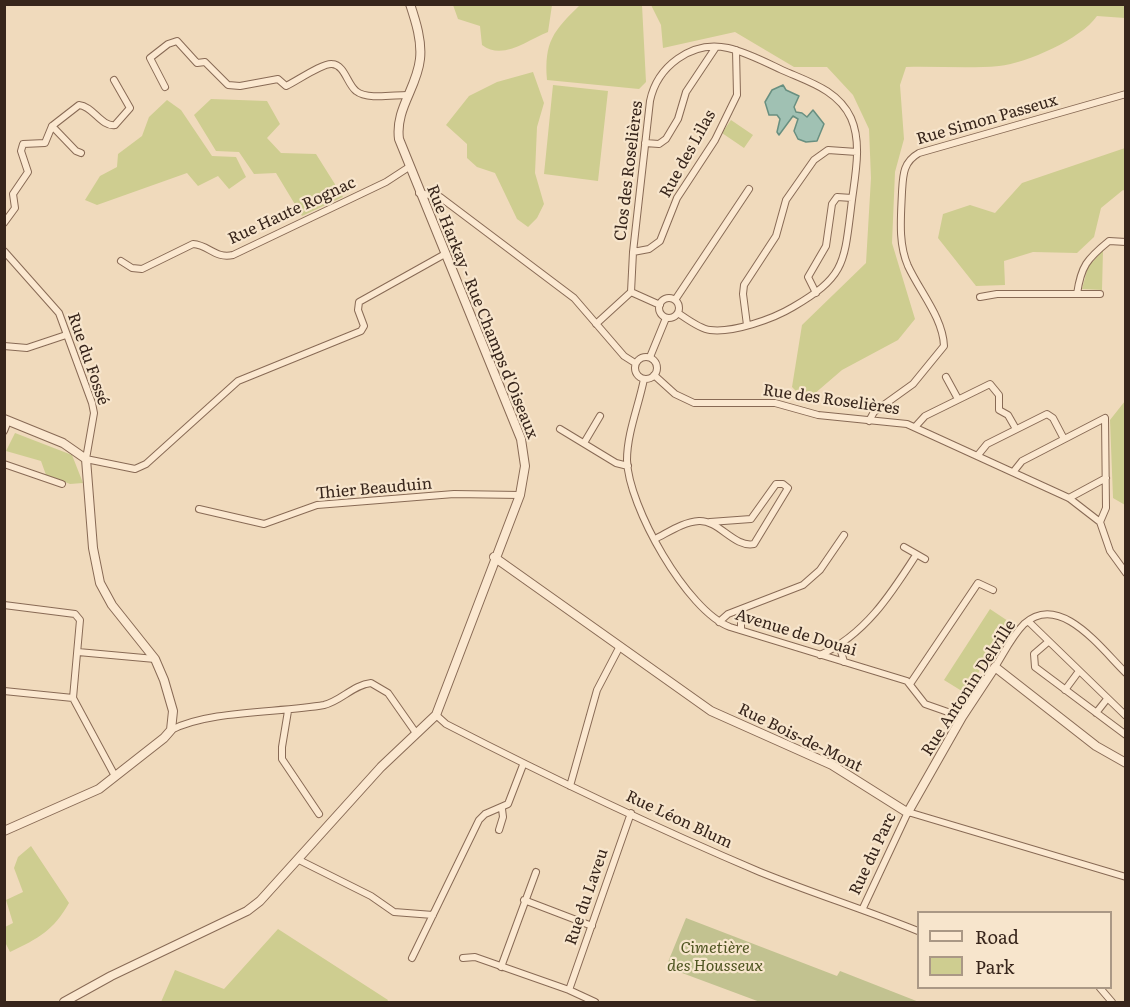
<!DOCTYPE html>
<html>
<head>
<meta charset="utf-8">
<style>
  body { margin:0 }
  #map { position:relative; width:1130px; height:1007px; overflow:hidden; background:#f0dabc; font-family:Literata,serif }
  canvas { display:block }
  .frame { position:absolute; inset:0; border:6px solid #37251b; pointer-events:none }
  .legend { position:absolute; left:917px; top:911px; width:195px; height:78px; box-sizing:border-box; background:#f7e5cc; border:2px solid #aa9885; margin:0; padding:8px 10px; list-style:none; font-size:18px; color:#37251b }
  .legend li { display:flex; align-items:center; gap:12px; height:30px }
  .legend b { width:30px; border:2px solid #aa9885 }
</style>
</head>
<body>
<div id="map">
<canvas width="1130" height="1007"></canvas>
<div class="frame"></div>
<ul class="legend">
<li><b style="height:8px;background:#fbe8d0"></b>Road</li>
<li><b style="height:16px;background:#cecd90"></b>Park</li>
</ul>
</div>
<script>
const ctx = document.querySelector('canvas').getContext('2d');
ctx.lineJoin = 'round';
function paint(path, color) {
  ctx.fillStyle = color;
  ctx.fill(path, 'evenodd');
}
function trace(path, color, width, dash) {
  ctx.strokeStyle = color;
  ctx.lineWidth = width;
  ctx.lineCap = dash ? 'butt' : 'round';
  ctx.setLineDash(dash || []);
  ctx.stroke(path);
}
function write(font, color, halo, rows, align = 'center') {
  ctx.font = font + ' Literata,serif';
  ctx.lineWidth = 4.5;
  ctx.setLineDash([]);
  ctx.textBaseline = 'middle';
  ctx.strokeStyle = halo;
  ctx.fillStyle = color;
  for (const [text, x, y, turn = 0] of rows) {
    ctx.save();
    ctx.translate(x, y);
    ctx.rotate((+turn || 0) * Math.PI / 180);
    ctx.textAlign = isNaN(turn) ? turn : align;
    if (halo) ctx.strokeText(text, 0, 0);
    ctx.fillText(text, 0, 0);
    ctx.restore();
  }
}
paint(new Path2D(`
  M581 4 642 5 646 82 639 89 547 80C544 42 553 31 581 4Z
  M1125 4V18L1097 16C1081 39 1027 63 999 66 969 69 937 66 906 67L900 85 904 139 895 172 892 243 915 319 898 340 842 370 806 401 792 387 802 325 866 263 871 178 869 129 853 95 827 67H794L735 32 663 48 661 25 651 5Z
  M453 5H552L548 32C527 40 503 61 482 45L480 26 458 19Z
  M533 72 544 103 537 127 535 173 544 204 537 218 528 227 517 219 495 173 477 167 467 158V144L446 125 469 96 497 82Z
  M553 85 608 91 598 181 544 174Z
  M211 99 267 101 280 124 267 138 281 153 316 154 343 197 302 216 276 173 254 174 239 152 216 151 194 115Z
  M167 100 181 110 212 156 236 157 246 177 229 189 218 176 198 186 187 173 97 205 85 200 100 176 117 167 118 154 142 136 149 117Z
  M731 120 753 135 744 148 722 133Z
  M1125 148V191L1123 190 1101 208 1094 237 1077 253 1033 252 1004 261 1005 285 976 286 938 238 943 214 970 205 995 213 1022 183Z
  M1103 250 1102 290 1082 289 1088 267Z
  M1125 401V505L1113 498 1110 420Z
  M15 433 72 455 83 483 70 484 46 475 41 461 6 451Z
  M990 609 1011 623 965 693 944 680Z
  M31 846 69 903C53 931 39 938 10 952L5 942V927L13 923 6 900 23 892 14 868 18 857Z
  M278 929 388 1000 387 1002H161L175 970 224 989Z`), '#cecd90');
paint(new Path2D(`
  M686 918 837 976 840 971 919 1002H760L666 967Z`), '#c2c290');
const water = new Path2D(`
  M783 85 786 90 799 96 794 107 796 112 802 113 807 117 813 110 824 124 817 141 806 142 798 139 794 131 798 119 793 116 779 135 777 132 780 119 777 115H769L765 102 772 90Z`);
paint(water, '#a0c1b3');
trace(water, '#688f80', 1.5);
const minor = new Path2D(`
  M165 87 150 58 168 44 177 41 197 63 205 62 228 85 240 86 278 79 286 86C297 81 322 63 332 64 345 65 347 84 356 91 367 100 393 95 407 95
  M52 126 76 151 81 153
  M645 143 659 144 666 139 678 119 686 92 716 47
  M419 193 440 197 574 298 624 356 635 363
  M4 223 15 208 13 194 28 172 21 151 23 144 45 143 52 126 79 105C93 106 101 127 115 125L130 108 114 80
  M4 251 59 313 92 403 94 413 86 459 135 469 146 464 238 381 361 331 364 326 358 310 359 302 445 254
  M633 252 649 249 660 241 677 198 715 140 737 95 736 50
  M121 261 132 268 142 269 193 244C209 245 215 259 233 255L386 182 409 167
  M631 292 633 252 650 101C657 67 691 40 728 48 746 52 765 62 782 70 809 82 838 90 851 118 863 145 854 180 851 208 844 265 844 277 793 307 773 319 733 333 710 330 700 329 687 319 678 313
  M816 293 808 277 826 246 832 204 837 197 852 198
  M1077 294H1100
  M980 297 997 294H1077C1081 266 1087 259 1109 241L1126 242
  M659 308a10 10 0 1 1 20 0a10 10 0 1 1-20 0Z
  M675 300 749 189
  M596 324 631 292 660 305
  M747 325 743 294 744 285 776 236 786 200 814 160 828 150 857 152
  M4 346 27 348 66 335
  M650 357 666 318
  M635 368a11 11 0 1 1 22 0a11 11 0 1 1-22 0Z
  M654 375 675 394 694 403H775L818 415 907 424 1069 498 1100 522
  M946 377 958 399
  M644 379C639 405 627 433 627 460 628 506 687 611 730 627L907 681 925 704 962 717
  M869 421 874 412 913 384 944 346C943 318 920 292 908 266 898 243 901 217 902 192 903 175 903 162 919 153L1126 94
  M915 427 925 416 990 384 999 395V410L1008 415 1016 429
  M560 429 616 463 628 466
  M4 431 8 421
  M584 443 600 416
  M978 455 987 444 1047 414 1053 418 1064 439
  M4 464 62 484
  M1014 471 1022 461 1105 418 1106 508 1100 522
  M1069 498 1106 478
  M199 509 264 524 317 505 454 494 520 495
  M1100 522 1110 551 1126 573
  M655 539C669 532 683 522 699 521 719 520 734 548 754 544L788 488 783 484H776L751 519 710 522
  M904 547 925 559
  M4 605 75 614 80 620 73 698
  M1028 621 1126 716
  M719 622 728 614 803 585 820 570 844 535
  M741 630V609
  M1048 642 1034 654 1035 667 1126 735
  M839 644 844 662
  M78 652 155 659
  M820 655C865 635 891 594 916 555
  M995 667C1004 653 1012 636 1024 624 1060 591 1102 650 1126 673
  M910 684 978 583 993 590
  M1065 690 1079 671
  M4 691 73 698
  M73 698 115 776
  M288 711 282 747V759L319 814
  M1096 713 1107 699
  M436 715 446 724C549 777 654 827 760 872 812 893 866 910 918 931
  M171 730C209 710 279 713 324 705 341 701 353 685 371 683L388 693 416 733
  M570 786 597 690 620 646
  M499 830 503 817 502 809
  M299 860 371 896 394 912 433 915
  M524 900 592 926
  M863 908 908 812 1126 877
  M412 958 479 820 485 814 508 804 523 765
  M463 958 475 957 569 990 595 1002
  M501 967 536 872
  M1100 988 1112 1002
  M569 990 631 813`);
const tertiary = new Path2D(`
  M4 419 63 443 86 459 93 548 100 583 112 605 155 659 164 680 173 711 171 730 164 738 99 789 4 831
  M494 557 711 711 832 765 905 811 908 812 962 717 995 667 1096 746 1126 763
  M64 1002 111 976 247 911 260 901 381 767 436 715 520 495 525 466 521 439 399 139C395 109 417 88 420 59 422 41 416 22 410 4`);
trace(minor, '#886a55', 8);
trace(tertiary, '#886a55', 10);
trace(minor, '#fbe8d0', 6);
trace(tertiary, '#fbe8d0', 8);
write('16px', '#37251b', '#f7e5cc', [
  ["Rue Simon Passeux",987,120,-16],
  ["Rue des Lilas",688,154,-61],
  ["Clos des Roselières",629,171,-83],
  ["Rue Haute Rognac",292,211,-25],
  ["Rue Harkay - Rue Champs d'Oiseaux",482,312,68],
  ["Rue du Fossé",88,359,71],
  ["Rue des Roselières",831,400,8],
  ["Thier Beauduin",374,489,-5],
  ["Avenue de Douai",796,633,17],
  ["Rue Antonin Delville",969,688,-57],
  ["Rue Bois-de-Mont",800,738,26],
  ["Rue Léon Blum",679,820,25],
  ["Rue du Parc",873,854,-65],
  ["Rue du Laveu",587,897,-71]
]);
write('italic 16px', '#4e5420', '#f7e5cc', [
  ["Cimetière",715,948],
  ["des Housseux",715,966]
]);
</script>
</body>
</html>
